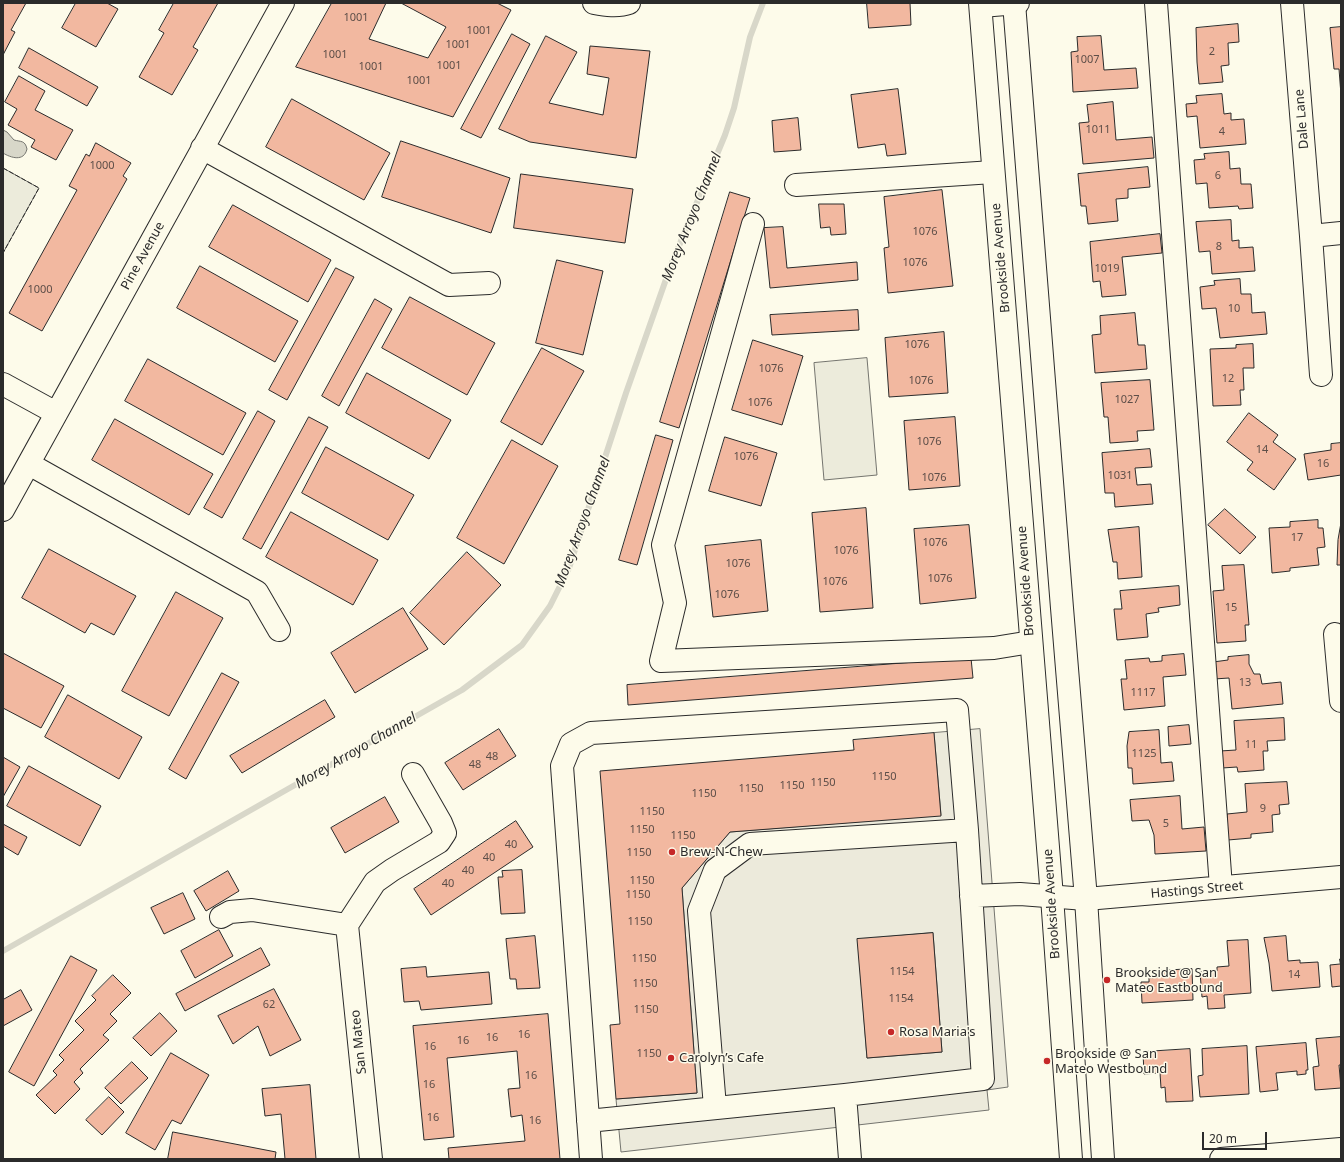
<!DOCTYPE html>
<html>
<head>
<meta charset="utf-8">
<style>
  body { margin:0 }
  #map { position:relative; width:1344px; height:1162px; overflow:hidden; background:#fdfbea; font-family:"Noto Sans",sans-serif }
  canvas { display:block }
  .frame { position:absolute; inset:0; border:4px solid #2b2b2b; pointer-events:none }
  .scale { position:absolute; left:1202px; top:1132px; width:65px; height:18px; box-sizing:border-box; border:2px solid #2b2b2b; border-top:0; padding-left:5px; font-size:12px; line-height:14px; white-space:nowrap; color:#2b2b2b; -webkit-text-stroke:3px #fdfbea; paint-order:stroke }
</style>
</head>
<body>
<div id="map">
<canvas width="1344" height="1162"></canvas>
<div class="frame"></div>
<div class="scale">20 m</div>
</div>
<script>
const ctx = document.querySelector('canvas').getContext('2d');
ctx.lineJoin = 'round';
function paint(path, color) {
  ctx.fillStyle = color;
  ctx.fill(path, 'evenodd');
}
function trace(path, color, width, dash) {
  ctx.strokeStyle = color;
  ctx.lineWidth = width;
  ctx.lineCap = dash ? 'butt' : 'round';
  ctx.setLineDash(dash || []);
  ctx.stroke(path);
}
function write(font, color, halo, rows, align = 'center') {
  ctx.font = font + ' "Noto Sans",sans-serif';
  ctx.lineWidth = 3;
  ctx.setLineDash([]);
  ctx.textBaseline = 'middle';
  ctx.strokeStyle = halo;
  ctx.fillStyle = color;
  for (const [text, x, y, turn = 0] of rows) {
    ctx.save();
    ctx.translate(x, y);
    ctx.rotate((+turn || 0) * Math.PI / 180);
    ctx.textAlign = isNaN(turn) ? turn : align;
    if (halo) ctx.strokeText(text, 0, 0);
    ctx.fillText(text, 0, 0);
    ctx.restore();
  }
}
const green = new Path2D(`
  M3 168 39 188 3 253Z
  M867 358 877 475 824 480 814 363Z`);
paint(green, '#ecebdb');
trace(green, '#74746e', 1);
const parking = new Path2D(`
  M980 729 1008 1087 987 1090 989 1110 621 1152 616 1099 697 1093 682 888 730 832 941 815 934 733ZM933 933 942 1052 867 1058 858 940Z`);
paint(parking, '#eceadb');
trace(parking, '#74746e', 1);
const water = new Path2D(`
  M3 130 7 132 14 140C21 142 25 140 27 149 24 162 11 158 3 153Z`);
paint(water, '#d8d7c9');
trace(water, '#74746e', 1);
trace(new Path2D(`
  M3 951 462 690 522 645 550 606 569 568 626 393 671 265 725 135 734 108 750 37 763 3`), '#d8d7c9', 6);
const building = new Path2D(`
  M3 3H26L11 30 15 32 3 55Z
  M76 3H107L118 9 96 47 62 28Z
  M174 3H218L193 47 198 50 172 95 139 77 164 33 159 30Z
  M332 3H386L369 39 428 58 446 27 401 3H497L511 10 453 117 296 67Z
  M867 3H910L911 25 869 28Z
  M1238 24 1239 42 1228 43 1229 65 1221 66 1223 82 1199 84 1197 62 1196 28Z
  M1341 27V95L1339 69H1334L1330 28Z
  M512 34 530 44 481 138 461 129Z
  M546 36 577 52 549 103 603 115 609 78 587 74 590 46 650 51 636 158 530 142 499 129Z
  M1101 36 1104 70 1136 68 1138 88 1073 92 1071 52 1078 51 1077 37Z
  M29 48 98 87 87 106 19 68Z
  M19 76 45 91 35 110 73 130 56 160 31 147 35 140 8 125 17 109 5 102Z
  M898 89 906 154 887 156 885 144 858 148 851 95Z
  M1222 94 1224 114 1231 113V120L1244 119 1246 144 1200 148 1197 116 1187 117 1186 104 1197 103 1196 96Z
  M292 99 390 153 364 200 266 147Z
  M1113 102 1116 140 1152 137 1154 158 1083 164 1079 123 1089 122 1087 105Z
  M798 118 801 150 774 152 772 121Z
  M401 141 510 178 491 233 382 197Z
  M96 143 131 163 123 176 127 179 42 331 9 313 77 190 69 186 86 154 89 156Z
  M1229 152 1230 169 1240 168 1241 184H1251L1253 208 1239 209 1238 206 1209 208 1207 183 1196 184 1194 160 1205 159 1204 154Z
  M1148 167 1150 187 1128 189V198L1116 199 1118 221 1088 224 1086 206H1081L1078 174Z
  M521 174 633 189 625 243 514 228Z
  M942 190 953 286 888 293 884 248 889 247 884 197Z
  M730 192 750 198 679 428 660 422Z
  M819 204H844L846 234 831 235 830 227 821 228Z
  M233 205 331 260 308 302 209 247Z
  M1231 220 1232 241 1239 240V248L1253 247 1255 271 1212 274 1210 251 1199 252 1196 222Z
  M783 227 787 268 857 262 858 280 770 288 764 228Z
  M1160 234 1162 253 1122 257 1126 295 1102 297 1100 281 1093 282 1090 242Z
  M557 260 603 271 583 355 536 343Z
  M200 266 298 321 275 362 177 308Z
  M336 268 354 277 287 400 269 390Z
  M1240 279 1241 294H1251L1252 313 1265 312 1267 334 1220 338 1216 308 1202 309 1200 287 1215 285 1214 281Z
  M410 297 495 343 467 395 382 348Z
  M375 299 392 309 339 406 322 396Z
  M858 310 859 330 772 335 770 315Z
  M1135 313 1138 345H1145L1147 369 1095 373 1092 335 1101 334 1100 316Z
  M944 332 948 393 889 397 885 338Z
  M753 340 803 356 782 425 732 410Z
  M1253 344 1254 368H1243L1244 390H1240L1241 405 1213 406 1210 349 1236 348V345Z
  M542 348 584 371 542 445 501 422Z
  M148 359 246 413 223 455 125 401Z
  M367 373 451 420 429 459 346 413Z
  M1150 380 1154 430 1137 431 1138 441 1110 443 1108 417H1104L1101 383Z
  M258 411 275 421 222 518 204 508Z
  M1249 413 1278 435 1273 442 1296 459 1274 490 1247 470 1253 462 1227 442Z
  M309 417 328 427 261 549 243 539Z
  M955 417 960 486 909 490 904 421Z
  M115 419 213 474 189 515 92 460Z
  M656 435 673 440 637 565 619 560Z
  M725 437 777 453 761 506 709 491Z
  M512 440 558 466 504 564 457 538Z
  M1341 443V475L1308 480 1304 454 1331 450V444Z
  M326 447 414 495 388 540 302 493Z
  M1150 449 1152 467 1135 468 1137 485 1151 484 1153 504 1115 507 1114 493H1105L1102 453Z
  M866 508 873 608 820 612 812 513Z
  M1225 509 1256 537 1240 554 1208 525Z
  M291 512 378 560 353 605 266 557Z
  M1318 520V528H1323L1325 547 1317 548 1319 565 1290 568V571L1272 573 1269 528 1290 527V522Z
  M1341 523V565H1337L1338 540Z
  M969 525 976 598 920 604 914 529Z
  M1139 527 1142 577 1118 579 1117 562H1113L1108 530Z
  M761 540 768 611 713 617 705 546Z
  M49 549 136 596 114 635 91 623 85 633 22 598Z
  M467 552 501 585 444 645 410 613Z
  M1244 565 1249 625H1245L1246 641 1217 643 1213 591 1224 590 1222 566Z
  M1179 586 1180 605 1158 608 1159 612 1146 614 1148 637 1117 640 1114 609H1122L1120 591Z
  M176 592 223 618 169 716 122 691Z
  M403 608 428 649 355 693 331 653Z
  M3 653 64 686 41 728 3 708Z
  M1184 654 1186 675 1163 677 1165 706 1124 710 1121 679H1127L1125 660 1149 658 1150 662 1162 661V656Z
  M1249 655V664L1254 674H1260L1262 684 1281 682 1283 704 1232 709 1229 678 1214 679 1213 662 1228 660V657Z
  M971 658 973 678 628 705 627 685Z
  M222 673 239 682 186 779 169 769Z
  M68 695 142 737 119 779 45 737Z
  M325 700 335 717 242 773 230 756Z
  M1284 718 1285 740 1267 741 1268 751H1263L1264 770 1238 772 1237 767 1222 768 1220 751 1236 750 1234 721Z
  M1189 725 1191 744 1169 746 1168 727Z
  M499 729 516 756 463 790 445 763Z
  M1159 730 1161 763 1172 762 1174 781 1133 784 1132 768H1128L1127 746 1129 732Z
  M934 733 941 816 730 832 682 888 697 1093 616 1099 610 1025 620 1024 600 771 854 750 853 740Z
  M3 757 20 767 3 797Z
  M29 766 101 806 80 846 7 806Z
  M1287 782 1289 804 1279 805 1280 814 1272 815 1273 832 1251 834V838L1228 840 1227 814 1247 812 1245 784Z
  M1180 796 1182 829 1204 827 1206 851 1155 854 1154 835 1149 820 1132 821 1130 800Z
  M385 797 399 822 345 853 331 828Z
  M516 821 533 847 431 915 414 889Z
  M3 824 27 837 18 855 3 846Z
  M522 870 525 913 501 914 498 877H503L502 871Z
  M228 871 239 891 206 911 194 891Z
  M183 893 195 919 164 934 151 908Z
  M219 930 233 956 195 978 181 951Z
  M933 933 942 1052 867 1058 857 939Z
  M535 936 540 988 517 989 516 979H510L506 939Z
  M1286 936 1288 961 1300 960V963L1318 962 1320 987 1272 991 1269 963 1264 938Z
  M1248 940 1251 993 1224 995 1225 1008 1208 1009 1207 996 1202 997 1200 972 1217 971V967L1229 966 1227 941Z
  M261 948 270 965 185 1011 176 994Z
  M71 956 97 970 34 1086 9 1072Z
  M1340 959H1341V986L1332 987 1330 965 1340 964Z
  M426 967 427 977 489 972 492 1004 421 1010 419 1001 404 1002 401 969Z
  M1192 969 1193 1000 1142 1003 1141 982H1149V978L1159 977 1158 971Z
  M113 975 131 993 110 1014 117 1021 103 1035 109 1040 80 1069 83 1073 74 1082 80 1089 55 1114 36 1095 57 1075 53 1071 64 1060 59 1055 84 1030 75 1021 96 1000 92 996Z
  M274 989 301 1040 270 1056 258 1026 233 1044 218 1016Z
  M21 990 32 1010 3 1026V1000Z
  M160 1013 177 1031 151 1056 133 1038Z
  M548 1014 560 1159H449L448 1148 525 1141 522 1115 511 1117 508 1089 520 1088 517 1051 447 1058 454 1137 424 1140 413 1026Z
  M1341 1037V1065H1339L1341 1088 1315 1090 1313 1067 1319 1066 1316 1039Z
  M1306 1043 1308 1070H1306V1074L1297 1075V1071L1276 1073 1278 1090 1260 1092 1256 1047Z
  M1247 1046 1249 1094 1200 1097 1198 1076 1203 1075 1202 1049Z
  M1190 1049 1193 1101 1166 1102 1165 1087 1161 1088 1160 1073 1144 1074 1143 1052Z
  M171 1053 209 1075 181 1124 172 1120 155 1150 126 1133Z
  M132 1062 148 1078 121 1104 105 1088Z
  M310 1085 316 1159H285L281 1114 265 1116 262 1089Z
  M109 1097 124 1112 102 1135 86 1120Z
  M173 1132 276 1152 275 1159H168Z`);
paint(building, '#f2b8a0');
trace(building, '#2b2b2b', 1);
const minor = new Path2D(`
  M594 3C605 5 618 7 629 3
  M1156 3 1221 887
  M1292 3 1311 236 1321 375
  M981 6 1018 3
  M202 148 449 285 489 283
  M796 185 993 172
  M753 224 663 545 675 603 661 661 994 648 1031 642
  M1311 236 1341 233
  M3 384 56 413
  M29 464 257 592 279 630
  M3 510 283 3
  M1335 634 1341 701
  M971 896 1020 894 1086 899 1341 877
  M221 917 230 912 252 910 347 925
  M347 925 371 1159
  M347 925 375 882 392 870 439 842 445 833 441 823 413 774
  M845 1095 850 1159
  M715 1107 699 911 715 870 750 844 967 830
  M588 1121 845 1095 983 1079 967 830 957 710 591 733 571 744 562 766 591 1159
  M1221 1159 1341 1149`);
const major = new Path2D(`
  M980 3 1052 897 1071 1159
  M1014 3 1062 608 1086 899 1103 1159`);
trace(minor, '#2b2b2b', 24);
trace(major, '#2b2b2b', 24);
trace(minor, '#fdfbea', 22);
trace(major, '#fdfbea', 22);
trace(new Path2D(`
  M3 168 39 188 3 253`), '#2b2b2b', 1, [5, 2]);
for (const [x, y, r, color] of [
  [672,852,4,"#c62828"],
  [1107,980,4,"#c62828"],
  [891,1032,4,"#c62828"],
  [671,1058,4,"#c62828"],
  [1047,1061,4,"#c62828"]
]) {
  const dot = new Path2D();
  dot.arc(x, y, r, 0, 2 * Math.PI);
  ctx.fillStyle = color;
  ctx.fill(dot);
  trace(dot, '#fdfbea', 1.5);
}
write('11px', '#5d4e48', null, [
  ["1001",356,18],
  ["1001",479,31],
  ["1001",458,45],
  ["2",1212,52],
  ["1001",335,55],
  ["1007",1087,60],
  ["1001",449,66],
  ["1001",371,67],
  ["1001",419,81],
  ["1011",1098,130],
  ["4",1222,132],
  ["1000",102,166],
  ["6",1218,176],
  ["1076",925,232],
  ["8",1219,247],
  ["1076",915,263],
  ["1019",1107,269],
  ["1000",40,290],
  ["10",1234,309],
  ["1076",917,345],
  ["1076",771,369],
  ["12",1228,379],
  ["1076",921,381],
  ["1027",1127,400],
  ["1076",760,403],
  ["1076",929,442],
  ["14",1262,450],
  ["1076",746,457],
  ["16",1323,464],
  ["1031",1120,476],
  ["1076",934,478],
  ["17",1297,538],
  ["1076",935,543],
  ["1076",846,551],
  ["1076",738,564],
  ["1076",940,579],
  ["1076",835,582],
  ["1076",727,595],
  ["15",1231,608],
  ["13",1245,683],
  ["1117",1143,693],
  ["11",1251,745],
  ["1125",1144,754],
  ["48",492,757],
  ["48",475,765],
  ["1150",884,777],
  ["1150",823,783],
  ["1150",792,786],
  ["1150",751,789],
  ["1150",704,794],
  ["9",1263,809],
  ["1150",652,812],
  ["5",1166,824],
  ["1150",642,830],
  ["1150",683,836],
  ["40",511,845],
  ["1150",639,853],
  ["40",489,858],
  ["40",468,871],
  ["1150",642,881],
  ["40",448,884],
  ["1150",638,895],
  ["1150",640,922],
  ["1150",644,959],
  ["1154",902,972],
  ["14",1294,975],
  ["1150",645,984],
  ["1154",901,999],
  ["62",269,1005],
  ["1150",646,1010],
  ["16",524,1035],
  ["16",492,1038],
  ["16",463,1041],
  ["16",430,1047],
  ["1150",649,1054],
  ["16",531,1076],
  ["16",429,1085],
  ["16",433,1118],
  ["16",535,1121]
]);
write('13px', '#2b2b2b', '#fdfbea', [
  ["Dale Lane",1302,119,-95],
  ["Pine Avenue",143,256,-61],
  ["Brookside Avenue",1001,258,-95],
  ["Brookside Avenue",1026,581,-94],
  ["Hastings Street",1197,890,-5],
  ["Brookside Avenue",1052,904,-94],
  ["San Mateo",359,1042,-96]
]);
write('13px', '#2b2b2b', '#fdfbea', [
  ["Brew-N-Chew",680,852],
  ["Brookside @ San",1115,973],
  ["Mateo Eastbound",1115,988],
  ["Rosa Maria's",899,1032],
  ["Brookside @ San",1055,1054],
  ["Mateo Westbound",1055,1069],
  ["Carolyn’s Cafe",679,1058]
], 'left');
write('italic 14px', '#2b2b2b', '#fdfbea', [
  ["Morey Arroyo Channel",692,217,-68],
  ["Morey Arroyo Channel",583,522,-70],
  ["Morey Arroyo Channel",356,751,-30]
]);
</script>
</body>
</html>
